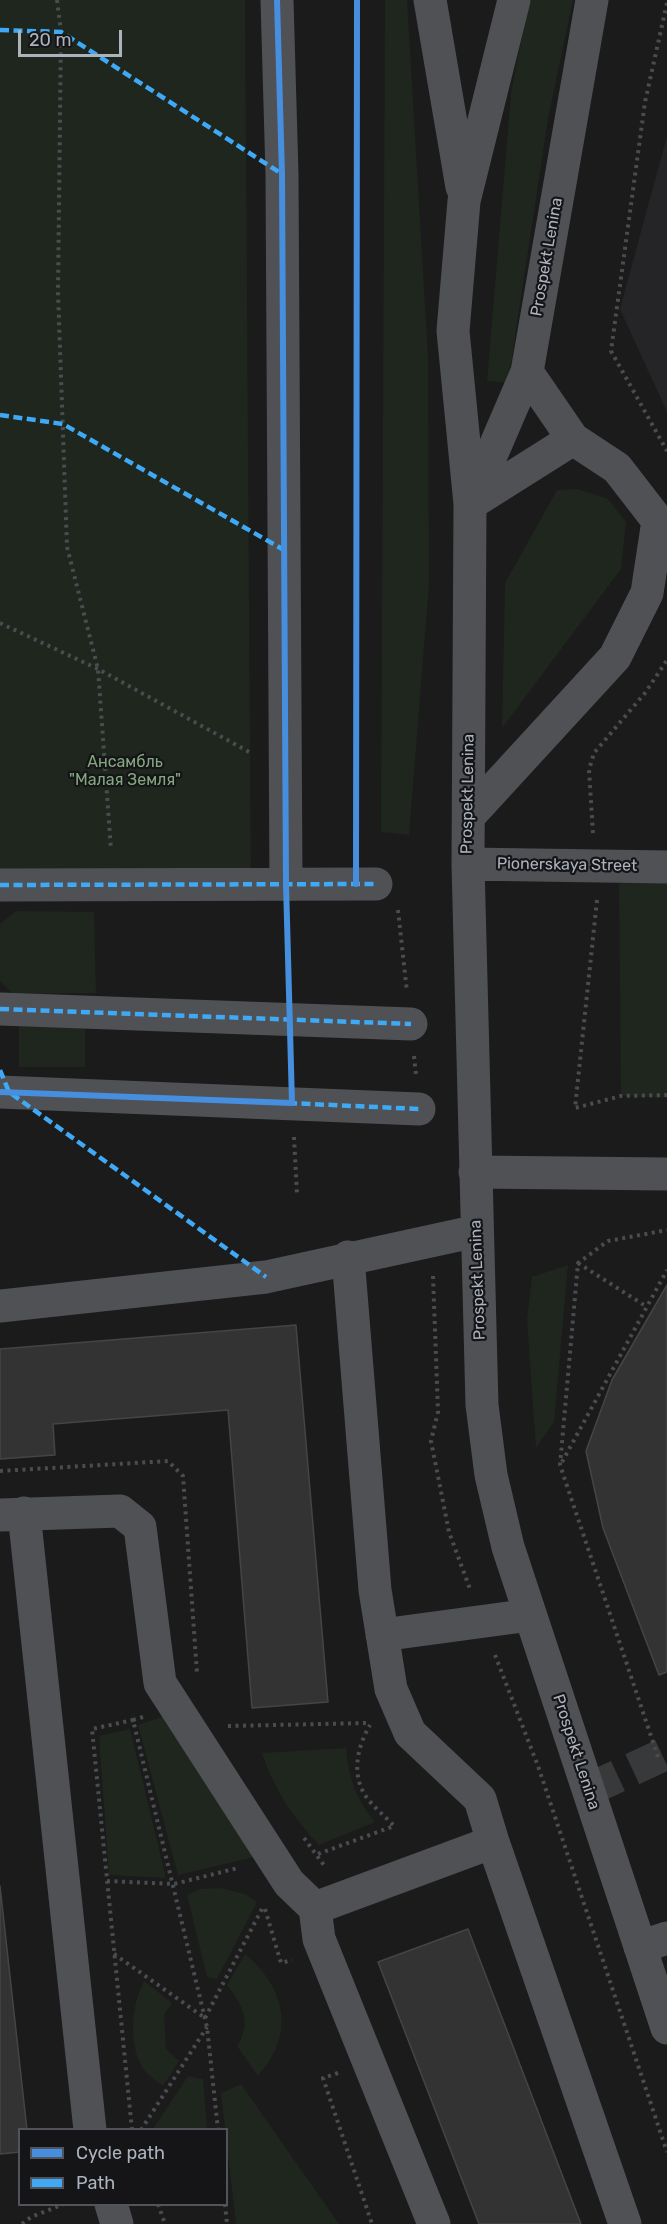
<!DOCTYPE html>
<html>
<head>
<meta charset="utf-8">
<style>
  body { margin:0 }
  #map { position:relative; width:667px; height:2224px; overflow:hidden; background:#1b1b1b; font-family:Rubik,sans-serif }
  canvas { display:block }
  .legend { position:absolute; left:18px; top:2128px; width:210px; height:78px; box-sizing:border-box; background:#151518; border:2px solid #51545a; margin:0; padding:8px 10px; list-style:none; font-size:18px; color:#abb3bd }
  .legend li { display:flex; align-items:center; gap:12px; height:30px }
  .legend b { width:30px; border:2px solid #51545a }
  .scale { position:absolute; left:18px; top:30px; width:104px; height:27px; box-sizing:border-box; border:3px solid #abb3bd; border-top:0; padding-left:8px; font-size:18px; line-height:21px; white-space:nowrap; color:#abb3bd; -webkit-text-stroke:4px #151518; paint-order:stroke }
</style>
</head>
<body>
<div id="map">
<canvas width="667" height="2224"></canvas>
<ul class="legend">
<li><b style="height:8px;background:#468fdf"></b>Cycle path</li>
<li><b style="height:8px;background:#3fa9f5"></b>Path</li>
</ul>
<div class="scale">20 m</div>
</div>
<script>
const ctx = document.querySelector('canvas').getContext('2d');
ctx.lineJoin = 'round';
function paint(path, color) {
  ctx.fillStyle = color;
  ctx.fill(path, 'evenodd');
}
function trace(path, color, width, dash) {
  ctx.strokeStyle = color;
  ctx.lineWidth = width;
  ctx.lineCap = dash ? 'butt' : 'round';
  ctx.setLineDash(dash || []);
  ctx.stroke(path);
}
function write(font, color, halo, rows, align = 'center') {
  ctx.font = font + ' Rubik,sans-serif';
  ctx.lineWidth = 4.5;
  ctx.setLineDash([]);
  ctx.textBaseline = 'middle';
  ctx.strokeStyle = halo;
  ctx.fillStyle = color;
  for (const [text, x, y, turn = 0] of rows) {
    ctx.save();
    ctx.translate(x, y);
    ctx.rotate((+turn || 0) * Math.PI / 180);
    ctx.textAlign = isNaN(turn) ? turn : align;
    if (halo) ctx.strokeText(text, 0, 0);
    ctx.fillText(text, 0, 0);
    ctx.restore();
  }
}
paint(new Path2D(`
  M667 136V412L620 309Z`), '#252528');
paint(new Path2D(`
  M0 0H245L251 900H0Z
  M385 0H407L428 357 429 584 409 835 381 832Z
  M529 0H573L548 119 508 383 487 381 511 93Z
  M578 489 608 499 626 522 621 569 502 728 505 583 557 490Z
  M619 882 667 883V1098L621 1096Z
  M16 911 94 912 96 993 13 994 0 981V924Z
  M19 1024H85V1067H19Z
  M568 1265 554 1422 536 1448 527 1319 532 1277Z
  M164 1716 255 1857 178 1875 138 1725Z
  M130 1729 166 1878 109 1875 99 1736Z
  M346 1748C350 1781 354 1795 375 1822L319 1845C293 1817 274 1790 262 1753Z
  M221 1888 245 1894 257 1902 217 1979 207 1977 187 1895 200 1889Z
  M245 1954C287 1989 295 2034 258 2076L237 2046C252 2023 243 2005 227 1985Z
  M144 1981 172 2003 164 2015 166 2049 179 2061 163 2086C153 2079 142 2071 138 2059 130 2035 132 2003 144 1981Z
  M188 2076 203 2079 207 2129H153Z
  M241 2084 339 2224H236L221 2093Z`), '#1e261e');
const building = new Path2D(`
  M667 1285V1672L659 1675 603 1528 586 1451 612 1380Z
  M296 1325 328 1702 252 1708 228 1410 53 1424 55 1455 0 1459V1349Z
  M0 1886 27 2130H20V2152L0 2154Z
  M468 1929 581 2224H479L378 1962Z`);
paint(building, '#333334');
trace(building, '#444547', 1.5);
trace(new Path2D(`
  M588 1790 667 1753`), '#38393b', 33, [33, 16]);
trace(new Path2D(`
  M57 0 61 32 58 292 67 547 98 669 111 850
  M667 3 645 102 611 351 667 451
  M0 623 98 669 251 753
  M593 833 589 770 594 753 645 693 667 660
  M356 850 357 0
  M597 900 575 1108 621 1096 667 1095
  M398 910 407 992
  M287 918 288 985
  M290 1053V1069
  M414 1056 416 1075
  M294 1137 297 1194
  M578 1263 647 1307
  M433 1276 438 1412 431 1441 449 1532 470 1589
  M562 1462 667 1270
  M0 1471 168 1461 183 1476 197 1673
  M495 1655 538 1766 667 2152
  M143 1717 133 1720 207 2027 218 2130
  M228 1726 367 1723
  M658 1757 560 1465 578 1263 608 1241 667 1230
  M304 1838 326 1868
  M318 1854 394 1826C385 1816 372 1806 365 1795 351 1773 358 1745 370 1725
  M107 1881 174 1884 238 1868
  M265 1909 281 1963 292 1960
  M114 1954 205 2018
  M205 2018 264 1905
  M338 2073 323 2078 372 2224
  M132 2130 92 1729 133 1720
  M141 2130 207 2027
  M158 2204 165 2224
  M225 2204 227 2224
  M22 2224 31 2217 64 2204`), '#4b4c4f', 4, [3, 4.5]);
trace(new Path2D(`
  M277 0 282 174 286 884
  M430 0 462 187
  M514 0 464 201 453 331 470 504 468 864 482 1405 491 1475 508 1547 667 2028
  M471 502 527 372 592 0
  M470 504 573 439
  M469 816 615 657 647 593 658 521 617 468 573 439 527 372
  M468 864 667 867
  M0 885 376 884
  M0 1009 411 1024
  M0 1092 419 1109
  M475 1172 667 1174
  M348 1257 375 1590 391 1689 410 1733 480 1799 493 1842
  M0 1306 266 1277 477 1231
  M24 1513 90 2130
  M0 1515 120 1511 140 1527 160 1683 289 1883 315 1908 319 1939 434 2224
  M382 1635 530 1615
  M315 1908 493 1842 625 2224
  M640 1947 667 1938
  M111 2204 117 2224`), '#4f5154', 33);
trace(new Path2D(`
  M0 30 61 32 282 174
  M0 415 63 424 284 550
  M0 885 376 884
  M0 1009 411 1024
  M0 1070 9 1092 266 1277
  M288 1103 419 1109`), '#3fa9f5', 4.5, [9, 4.5]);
trace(new Path2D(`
  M356 884 357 0
  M0 1092 292 1103 286 884 282 174 277 0`), '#468fdf', 6);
write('16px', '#abb3bd', '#151518', [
  ["Prospekt Lenina",547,257,-80],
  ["Prospekt Lenina",468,794,-89],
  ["Pionerskaya Street",567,865,1],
  ["Prospekt Lenina",478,1280,-92],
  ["Prospekt Lenina",576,1752,72]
]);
write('16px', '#84a981', '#151518', [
  ["Ансамбль",125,762],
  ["\"Малая Земля\"",125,780]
]);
</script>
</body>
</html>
